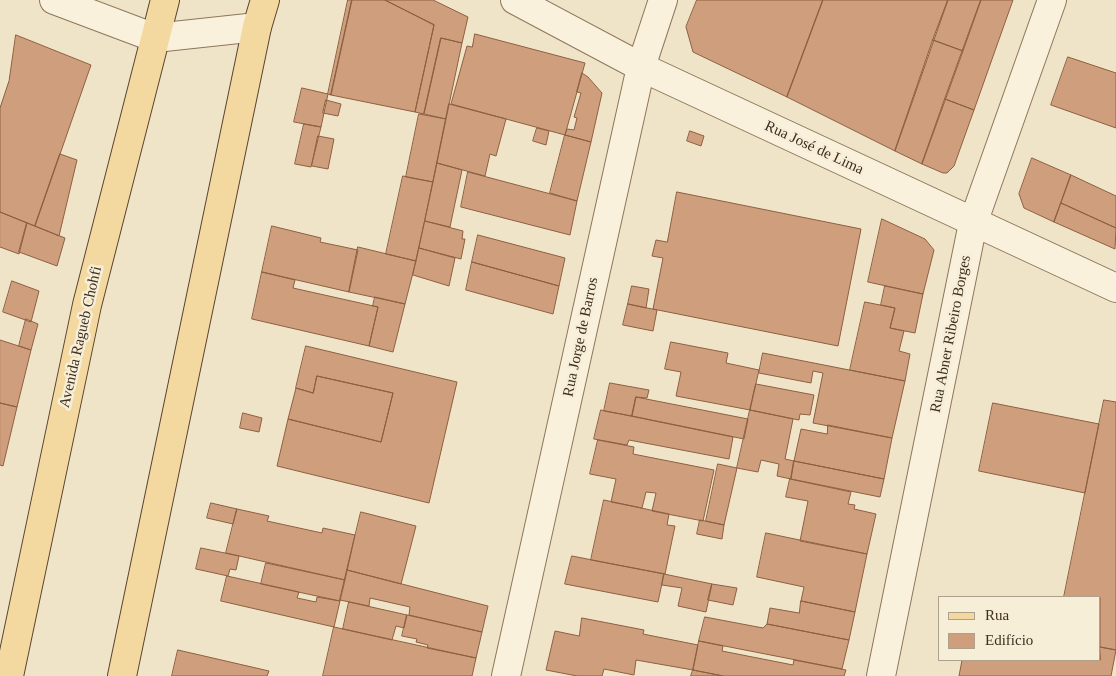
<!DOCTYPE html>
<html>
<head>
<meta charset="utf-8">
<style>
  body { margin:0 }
  #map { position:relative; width:1116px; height:676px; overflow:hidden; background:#f0e4c8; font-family:Georgia,serif }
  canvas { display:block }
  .legend { position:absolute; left:938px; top:596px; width:162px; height:65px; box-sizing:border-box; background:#f7eed8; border:1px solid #ada18e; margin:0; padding:6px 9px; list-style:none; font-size:15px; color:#3d2e20 }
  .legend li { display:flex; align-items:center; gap:10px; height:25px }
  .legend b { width:25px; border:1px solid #ada18e }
</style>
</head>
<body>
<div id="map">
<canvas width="1116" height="676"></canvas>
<ul class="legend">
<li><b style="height:6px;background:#f3d9a0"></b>Rua</li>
<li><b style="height:14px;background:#cf9f7d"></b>Edifício</li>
</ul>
</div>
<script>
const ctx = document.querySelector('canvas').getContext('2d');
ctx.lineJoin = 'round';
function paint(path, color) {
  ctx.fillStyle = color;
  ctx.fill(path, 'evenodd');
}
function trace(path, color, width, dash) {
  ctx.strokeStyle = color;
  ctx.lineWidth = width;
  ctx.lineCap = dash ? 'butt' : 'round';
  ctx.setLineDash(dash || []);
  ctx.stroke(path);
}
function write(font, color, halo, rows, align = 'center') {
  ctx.font = font + ' Georgia,serif';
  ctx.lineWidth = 5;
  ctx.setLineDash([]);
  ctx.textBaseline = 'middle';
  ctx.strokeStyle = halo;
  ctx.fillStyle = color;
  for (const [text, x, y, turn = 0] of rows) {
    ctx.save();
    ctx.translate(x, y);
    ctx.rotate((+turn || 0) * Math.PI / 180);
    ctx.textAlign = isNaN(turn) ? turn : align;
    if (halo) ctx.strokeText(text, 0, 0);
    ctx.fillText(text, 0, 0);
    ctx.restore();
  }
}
const building = new Path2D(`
  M348 0H352L331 95 328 94Z
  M352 0H385L434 25 415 112 331 95Z
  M385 0H433L468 17 462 43 441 38 424 114 415 112 434 25Z
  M697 0H823L787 97 693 52 686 27Z
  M823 0H948L895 151 787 97Z
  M948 0H981L963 51 933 40Z
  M981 0H1013L974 110 945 99Z
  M475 34 585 63 565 135 451 104 467 46 472 47Z
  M16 35 91 65 35 226 0 212V108L9 81Z
  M441 38 462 43 446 119 424 114Z
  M933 40 963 51 922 164 895 151Z
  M1068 57 1116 73V128L1051 105Z
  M582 73 588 77 602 93 591 142 565 135 567 129 574 130 577 118 574 117 581 93 577 92Z
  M302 88 328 94 321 127 294 122Z
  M945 99 974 110 954 166 947 173H943L922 164Z
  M326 100 341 104 338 116 323 113Z
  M449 104 506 119 496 156 490 154 485 176 437 163Z
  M419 114 446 119 433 182 406 177Z
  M304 124 321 127 311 167 295 164Z
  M537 128 549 131 546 145 533 141Z
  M690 131 704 136 701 146 687 141Z
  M565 135 591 142 577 201 550 193Z
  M318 136 334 139 328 169 312 166Z
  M60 154 77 160 59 236 35 226Z
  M1032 158 1071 175 1054 222 1024 208 1019 194Z
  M437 163 462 170 450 227 425 221Z
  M468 172 577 201 570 235 461 207Z
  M1071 175 1116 196V228L1061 203Z
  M403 176 433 182 416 261 386 254Z
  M677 192 861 229 838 346 653 309 663 258 652 256 656 240 667 242Z
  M1061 203 1116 228 1115 249 1054 222Z
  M0 212 27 223 19 254 0 247Z
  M882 219 925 239 934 250 923 294 868 282Z
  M425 221 463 231 462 239H465L461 259 419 248Z
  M27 223 65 238 57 266 19 252Z
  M272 226 321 238 320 242 358 250 349 292 262 272Z
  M478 235 565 258 559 286 472 262Z
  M358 247 416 261 405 304 349 292Z
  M419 248 455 258 449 286 413 275Z
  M472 262 559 286 553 314 466 290Z
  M262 272 295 280 293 288 378 307 369 346 252 319Z
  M12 281 39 291 31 322 3 312Z
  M632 286 649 289 646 308 628 304Z
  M885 286 923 294 915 333 890 328 895 308 881 305Z
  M375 297 405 304 393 352 369 346 378 307 373 306Z
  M865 302 895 308 890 328 904 331 899 351 910 354 905 381 850 370Z
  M628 304 657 310 653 331 623 325Z
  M26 319 38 324 31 350 19 346Z
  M0 340 31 350 17 407 0 403Z
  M671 342 728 353 726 363 759 370 750 410 676 396 681 372 665 369Z
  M306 346 457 382 429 503 277 466 288 419 381 442 393 393 317 376 313 393 296 388Z
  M763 353 905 381 892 438 813 423 823 373 813 371 811 383 759 373Z
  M317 376 393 393 381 442 288 419 296 388 313 393Z
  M610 383 649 390 647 398 636 397 632 416 604 411Z
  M756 384 814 395 810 415 800 414 799 420 750 410Z
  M636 397 748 419 744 439 632 416Z
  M1104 400 1116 402V650L1100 647V597H1064Z
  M0 403 17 407 3 466 0 465Z
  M993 403 1099 424 1085 493 979 471Z
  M601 410 733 437 729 459 629 440 627 445 594 439Z
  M750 410 793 419 785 459 794 461 791 479 777 476 779 464 761 460 758 472 737 468Z
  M243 413 262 418 259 432 240 428Z
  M828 425 892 438 884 479 794 461 801 429 827 434Z
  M598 440 634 447 633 454 714 470 703 521 652 511 656 493 646 492 642 508 611 502 616 479 590 474Z
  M794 461 884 479 880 497 791 479Z
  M718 464 737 468 724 525 706 521Z
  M790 479 851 492 848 504 855 505 854 509 876 514 867 554 800 541 808 501 786 497Z
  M604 500 669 514 667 525 675 526 665 574 591 560Z
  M211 503 237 509 233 524 207 518Z
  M237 509 269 516 267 521 322 533 323 528 355 535 345 580 226 553Z
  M361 512 416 526 401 584 347 570Z
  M700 520 724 525 722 539 697 534Z
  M766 533 867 554 855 612 801 601 804 587 757 577Z
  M201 548 239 556 236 570 230 569 228 576 196 569Z
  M572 556 664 574 658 602 565 584Z
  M266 563 345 580 340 601 261 584Z
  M347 570 488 606 482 632 409 615 410 607 370 598 369 606 340 600Z
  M664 574 712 584 706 612 678 606 682 588 662 585Z
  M227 576 299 592 297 598 316 602 317 597 340 601 334 627 221 601Z
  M712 584 737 588 733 605 708 600Z
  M801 601 855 612 849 640 767 624 770 608 799 613Z
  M349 602 407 615 404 628 396 626 392 640 343 629Z
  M407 615 482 632 476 658 427 648 428 645 416 642 417 639 402 636Z
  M705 617 763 628 767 624 849 640 842 669 699 641Z
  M582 618 644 630 643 634 698 645 693 670 636 660 634 675 604 669 602 676H577L546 670 555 631 579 636Z
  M334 627 476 658 472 676H323Z
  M699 641 723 646 722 651 793 665 794 660 846 670 844 676H723L693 670Z
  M1100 647 1116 650 1111 676H959L962 660H1100Z
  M178 650 269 671 267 676H172Z
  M693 670 723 676H691Z`);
paint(building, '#cf9f7d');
trace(building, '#8d5f41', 1);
const minor = new Path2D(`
  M54 0 155 38 257 27
  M515 0 641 67 1116 288
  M506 676 641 67 663 0
  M881 676 973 223 1052 0`);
const major = new Path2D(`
  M9 676 87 305 165 0
  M122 676 257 27 265 0`);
trace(minor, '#8d765c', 30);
trace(major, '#5b4430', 30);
trace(minor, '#faf1dc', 28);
trace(major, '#f3d9a0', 28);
write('15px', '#3d2e20', '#f7eed8', [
  ["Rua José de Lima",814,148,25],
  ["Rua Abner Ribeiro Borges",951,334,-79],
  ["Avenida Ragueb Chohfi",81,337,-77],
  ["Rua Jorge de Barros",581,337,-78]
]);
</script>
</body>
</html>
